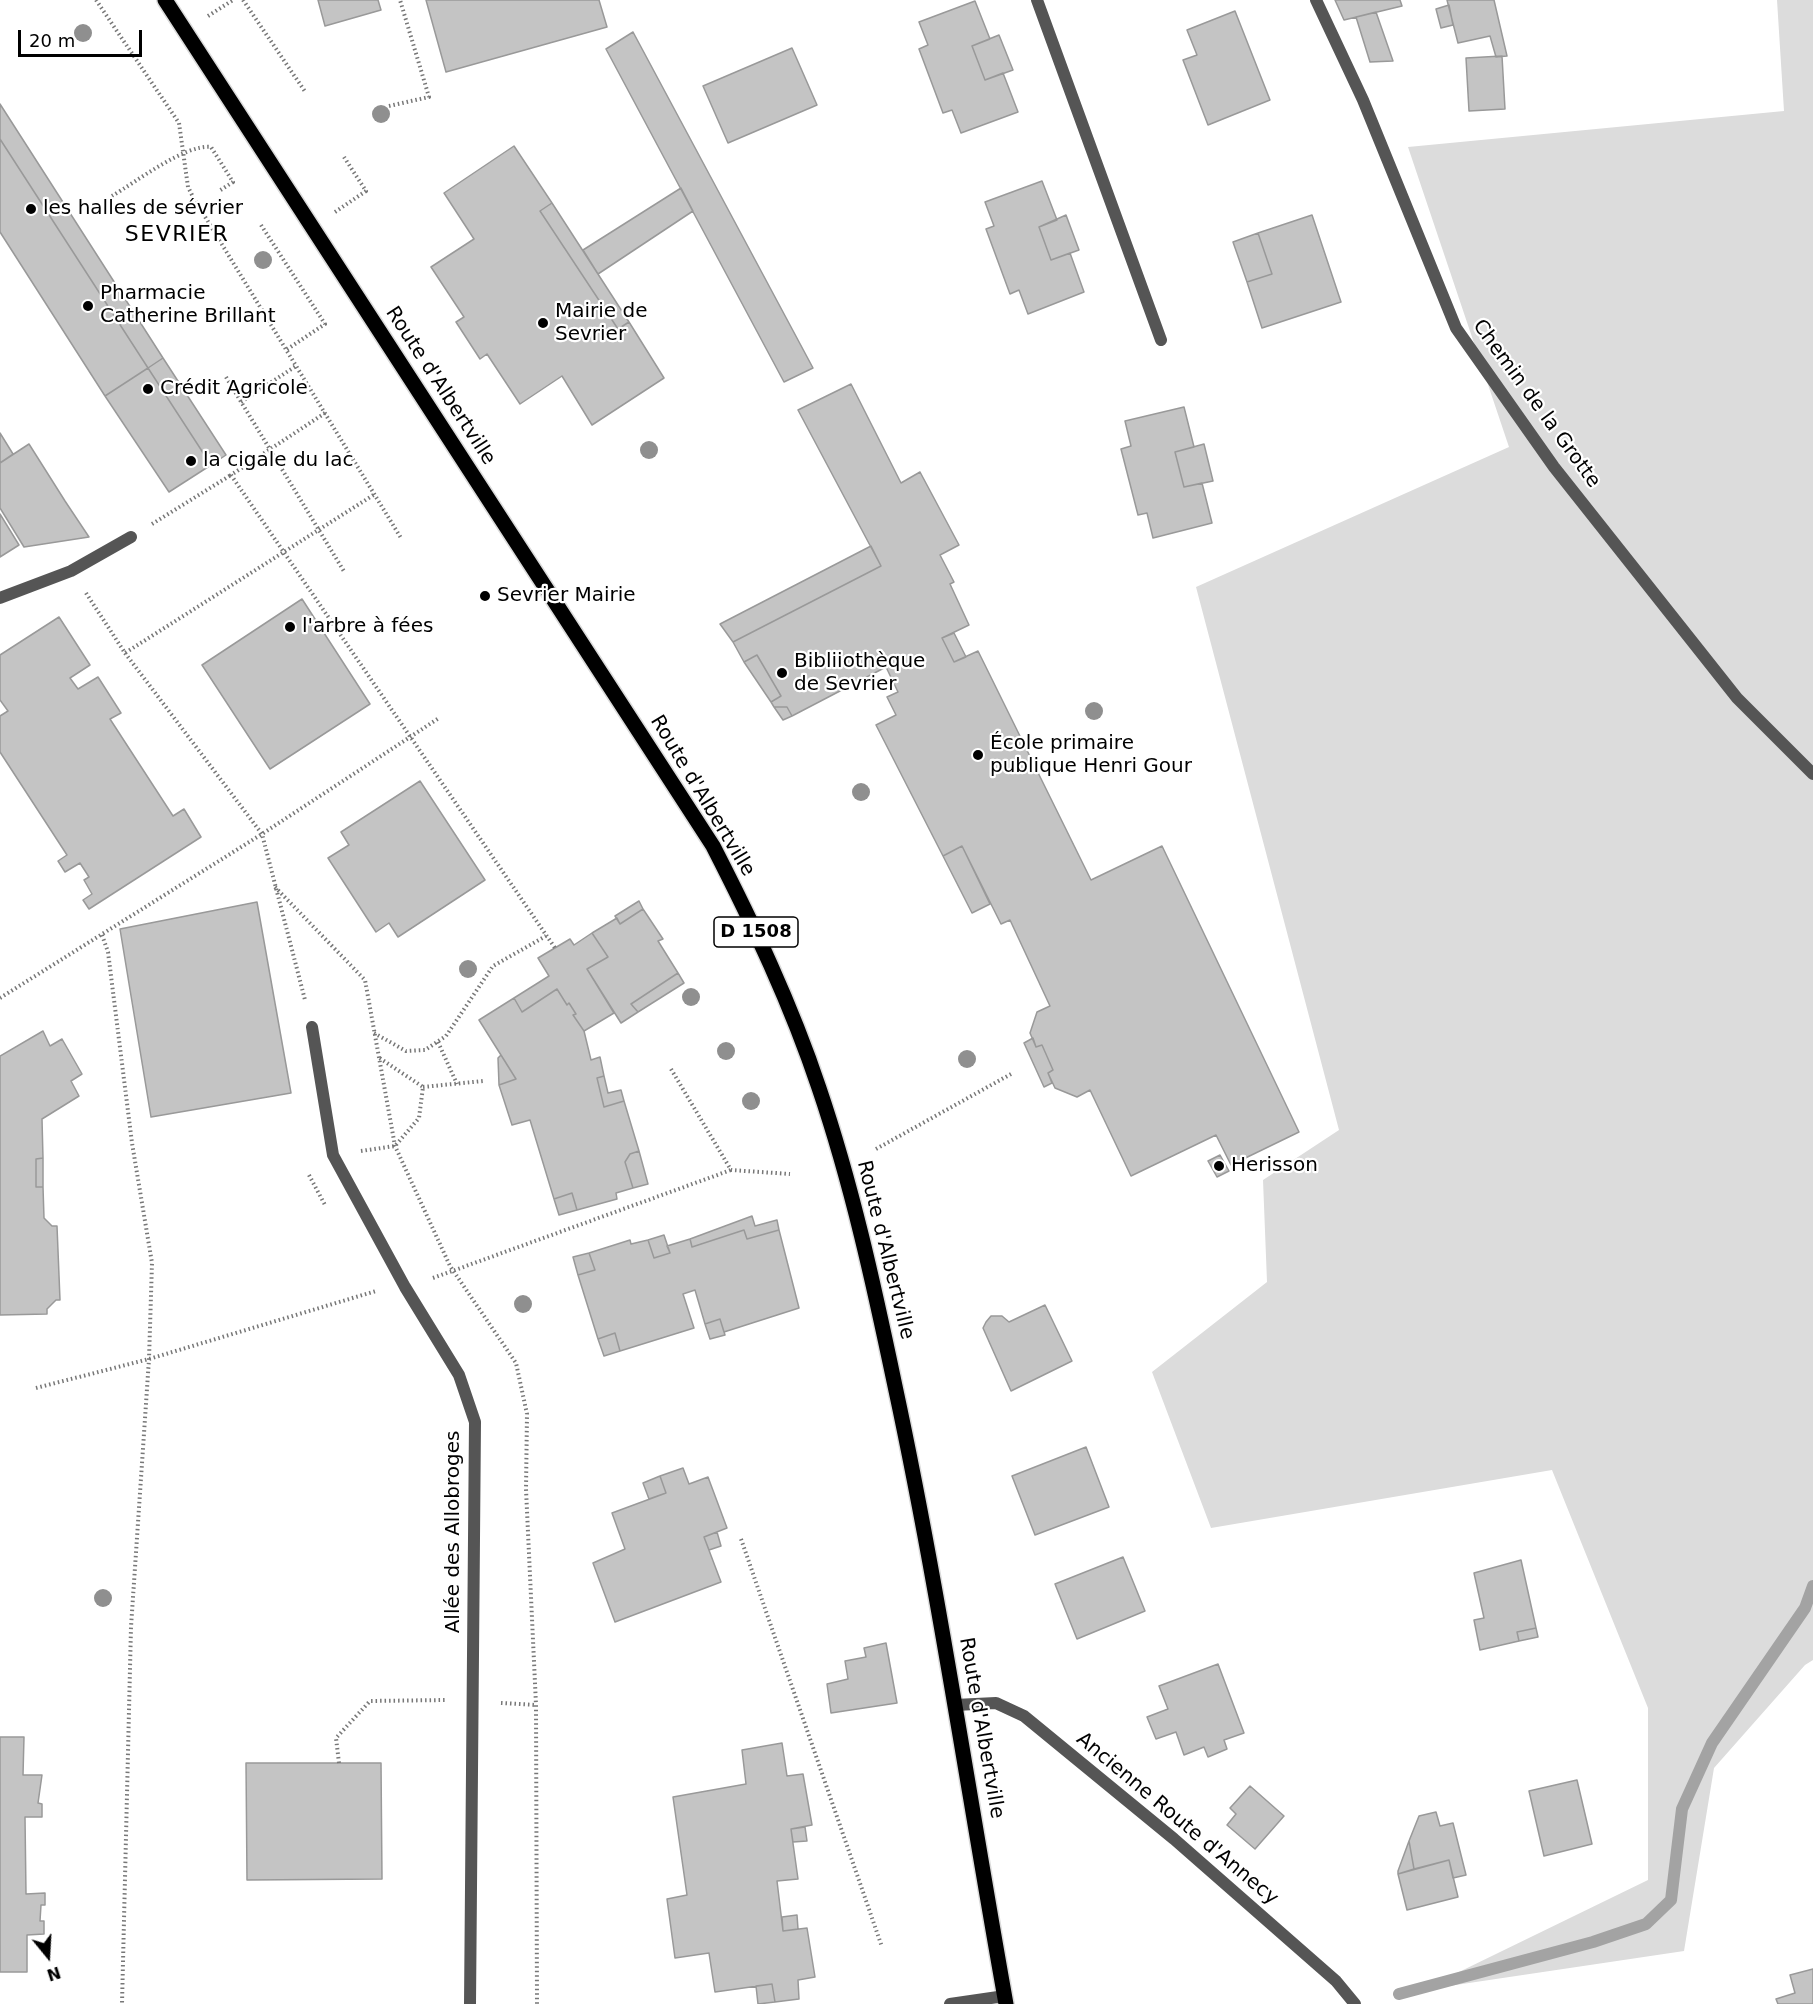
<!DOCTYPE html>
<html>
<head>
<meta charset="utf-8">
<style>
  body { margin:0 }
  #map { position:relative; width:1813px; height:2004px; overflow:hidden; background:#fff; font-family:"DejaVu Sans",sans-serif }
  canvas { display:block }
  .north { position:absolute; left:18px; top:1926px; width:60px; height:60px; -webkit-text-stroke:4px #fff; paint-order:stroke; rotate:162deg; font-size:16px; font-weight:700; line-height:24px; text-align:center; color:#000 }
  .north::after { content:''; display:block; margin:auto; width:21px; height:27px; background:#000; clip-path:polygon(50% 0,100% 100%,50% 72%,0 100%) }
  .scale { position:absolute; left:18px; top:30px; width:124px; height:27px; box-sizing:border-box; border:3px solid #000; border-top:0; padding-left:8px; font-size:18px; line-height:21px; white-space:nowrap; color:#000; -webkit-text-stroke:4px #fff; paint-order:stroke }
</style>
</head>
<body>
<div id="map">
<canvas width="1813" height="2004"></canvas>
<div class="north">N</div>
<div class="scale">20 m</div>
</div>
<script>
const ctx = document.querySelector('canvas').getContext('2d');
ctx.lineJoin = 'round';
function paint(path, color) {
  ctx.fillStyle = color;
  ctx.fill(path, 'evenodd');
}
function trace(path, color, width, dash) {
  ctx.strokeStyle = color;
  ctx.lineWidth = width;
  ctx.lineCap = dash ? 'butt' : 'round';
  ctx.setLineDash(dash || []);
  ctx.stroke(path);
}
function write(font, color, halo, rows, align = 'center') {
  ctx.font = font + ' "DejaVu Sans",sans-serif';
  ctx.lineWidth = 4.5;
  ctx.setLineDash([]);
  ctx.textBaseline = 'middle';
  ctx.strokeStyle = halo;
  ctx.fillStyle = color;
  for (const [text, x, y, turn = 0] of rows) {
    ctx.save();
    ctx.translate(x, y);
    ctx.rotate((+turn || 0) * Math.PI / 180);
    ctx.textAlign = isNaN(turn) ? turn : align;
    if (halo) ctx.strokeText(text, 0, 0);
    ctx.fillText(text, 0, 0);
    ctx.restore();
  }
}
paint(new Path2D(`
  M1777 0H1813V1660L1805 1665 1714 1768 1684 1951 1422 1990 1648 1880V1708L1552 1470 1211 1528 1152 1372 1267 1282 1263 1180 1339 1130 1196 587 1509 447 1408 147 1784 111Z`), '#dcdcdc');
trace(new Path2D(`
  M1399 1994 1593 1942 1646 1924 1671 1900 1682 1809 1712 1743 1805 1608 1813 1586`), '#a3a3a3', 12);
const building = new Path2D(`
  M318 0H378L381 10 325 26Z
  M426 0H599L607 27 446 72Z
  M1335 0H1400L1402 6 1344 20Z
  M1447 0H1494L1507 56 1496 57 1490 36 1458 43Z
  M975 1 990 39 972 46 985 80 1003 73 1018 112 961 133 952 110 943 113 919 49 928 45 919 22Z
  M1449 5 1453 25 1441 28 1436 9Z
  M1235 11 1270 100 1208 125 1183 60 1197 55 1187 30Z
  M1376 12 1393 61 1370 62 1356 17Z
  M633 32 813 368 784 382 606 49Z
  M999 35 1013 70 985 80 972 46Z
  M792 48 817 105 728 143 703 86Z
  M1502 56 1505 109 1469 111 1466 58Z
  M0 104 163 358 148 368 0 139Z
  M0 139 148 368 105 396 0 232Z
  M514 146 552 203 540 211 618 329 629 322 664 378 592 425 562 376 520 404 487 354 480 359 456 322 464 317 431 267 474 239 444 193Z
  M1042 181 1057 220 1039 227 1051 260 1070 253 1084 292 1028 314 1019 290 1010 294 986 229 994 226 985 202Z
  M681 188 693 211 598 274 583 250Z
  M552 203 629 322 618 329 540 211Z
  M1066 215 1079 250 1051 260 1039 227Z
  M1312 215 1341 302 1262 328 1247 282 1272 274 1258 233Z
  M1258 233 1272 274 1247 282 1233 242Z
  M163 358 226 455 211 465 148 368Z
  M148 368 211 465 169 492 105 396Z
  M851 384 901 483 920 472 959 545 940 555 954 582 950 584 969 625 942 638 954 662 978 651 1091 880 1162 846 1299 1132 1231 1165 1216 1135 1131 1176 1090 1090 1077 1097 1055 1088 1048 1073 1053 1070 1042 1045 1036 1047 1030 1033 1037 1012 1050 1006 1010 920 1001 924 962 846 943 856 876 725 896 715 887 697 898 692 886 667 792 716 787 707H774L771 702 781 696 757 655 744 662 733 642 881 566 798 410Z
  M1184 407 1194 447 1175 452 1184 487 1202 483 1212 523 1153 538 1147 513 1138 515 1121 449 1131 446 1125 421Z
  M0 433 13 454 0 463Z
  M29 444 65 501 89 537 24 547 0 508V463Z
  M1204 444 1213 481 1184 487 1175 452Z
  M0 514 19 545 0 557Z
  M871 546 881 566 733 642 720 624Z
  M302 599 370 704 270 769 202 665Z
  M59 617 90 665 70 678 78 689 98 677 121 713 110 719 173 816 184 809 201 837 89 909 83 900 92 894 84 880 89 877 80 863 65 872 58 861 67 855 0 752V716L8 711 0 700V655Z
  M954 633 966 657 954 662 942 638Z
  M757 655 781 696 771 702 744 662Z
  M774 707H787L792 716 783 720Z
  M420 781 485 880 398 937 389 923 376 932 328 858 349 845 341 832Z
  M962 846 990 904 972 913 943 856Z
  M639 901 643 909 620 924 615 916Z
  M257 902 291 1093 151 1117 120 929Z
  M643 909 663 939 658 941 678 973 631 1004 638 1012 621 1023 587 969 608 957 592 933 617 918 620 924Z
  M592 933 608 957 587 969 614 1013 584 1031 573 1015 576 1014 569 1003 567 1005 557 989 522 1012 514 998 549 976 538 958 570 939 574 945Z
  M678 973 684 983 638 1012 631 1004Z
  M557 989 567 1005 569 1003 576 1014 573 1015 584 1031 591 1060 600 1057 604 1076 597 1078 604 1107 624 1101 639 1151 630 1154 625 1162 633 1188 616 1193 617 1199 577 1210 572 1193 554 1199 530 1120 512 1125 499 1085 516 1079 479 1020 514 998 522 1012Z
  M43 1031 50 1046 62 1039 82 1074 71 1081 79 1096 42 1119 43 1158 36 1159V1187H43L44 1218 52 1226H57L60 1300H56L47 1309V1314L0 1315V1056Z
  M1033 1038 1036 1047 1042 1045 1053 1070 1048 1073 1052 1083 1044 1087 1024 1043Z
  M501 1055 516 1079 499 1085 498 1058Z
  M604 1076 608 1093 621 1090 624 1101 604 1107 597 1078Z
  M639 1151 648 1184 633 1188 625 1162 630 1154Z
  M1220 1155 1229 1171 1217 1177 1208 1161Z
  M43 1158V1187H36V1159Z
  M572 1193 577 1210 559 1215 554 1199Z
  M752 1216 755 1226 777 1220 779 1230 747 1239 744 1230 692 1247 690 1239Z
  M744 1230 747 1239 779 1230 799 1308 724 1332 720 1319 705 1324 695 1290 683 1294 694 1328 620 1351 615 1333 598 1339 578 1275 595 1270 589 1253 630 1240 631 1244 648 1240 654 1258 670 1253 667 1246 690 1239 692 1247Z
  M664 1235 670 1253 654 1258 648 1240Z
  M589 1253 595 1270 578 1275 573 1257Z
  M1045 1305 1072 1361 1011 1391 983 1328 986 1322 991 1316H1002L1009 1322Z
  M720 1319 725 1335 710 1339 705 1324Z
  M615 1333 620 1351 604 1356 598 1339Z
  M1086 1447 1109 1507 1035 1535 1012 1476Z
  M683 1468 689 1484 708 1477 727 1528 704 1537 721 1582 615 1622 593 1563 625 1549 612 1513 666 1493 660 1476Z
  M660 1476 666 1493 649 1499 643 1483Z
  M717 1532 721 1546 709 1550 704 1537Z
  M1123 1557 1145 1611 1077 1639 1055 1584Z
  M1521 1560 1536 1628 1517 1632 1519 1641 1480 1650 1474 1620 1484 1618 1474 1573Z
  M1536 1628 1538 1637 1519 1641 1517 1632Z
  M886 1643 897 1703 831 1713 827 1684 848 1679 845 1661 866 1657 864 1648Z
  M1218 1664 1244 1733 1224 1740 1227 1749 1208 1757 1204 1747 1184 1755 1176 1732 1156 1739 1147 1717 1168 1709 1159 1686Z
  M0 1737H24L23 1775H42L38 1803 42 1804V1817H25L26 1894 45 1893V1905H41L40 1921H44V1934L27 1935V1972H0Z
  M782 1743 787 1776 803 1774 812 1825 791 1829 798 1879 777 1881 783 1931 807 1928 815 1977 798 1980 799 1999 775 2002 772 1984 715 1992 709 1953 675 1958 667 1899 687 1895 673 1797 746 1784 742 1750Z
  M246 1763H381L382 1879 247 1880Z
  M1577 1780 1592 1844 1544 1856 1529 1791Z
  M1250 1786 1284 1816 1255 1849 1227 1825 1236 1814 1230 1808Z
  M1436 1812 1440 1826 1453 1823 1466 1875 1453 1878 1449 1860 1414 1869 1409 1841 1419 1816Z
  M805 1827 807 1841 793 1842 791 1829Z
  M1409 1841 1414 1869 1398 1874V1871Z
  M1449 1860 1458 1897 1407 1910 1398 1874Z
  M797 1915 798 1929 783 1931 782 1917Z
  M1813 1969V2004H1778L1776 1999 1795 1993 1790 1975Z
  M772 1984 775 2002 758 2004 756 1986Z`);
paint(building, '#c4c4c4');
trace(building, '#999', 1.5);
const primary = new Path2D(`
  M165 0 713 846C753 924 791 1004 819 1088 852 1185 874 1286 895 1386 939 1591 969 1798 1006 2004`);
trace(primary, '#dbdbdb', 18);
trace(new Path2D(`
  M96 0 179 123 188 187 193 197 401 538
  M243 0 306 93
  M208 16 233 0
  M389 106 429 97 400 0
  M112 196C136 182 185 144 211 147L233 182 219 191
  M335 212 366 191 344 157
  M261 225 325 324 286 350
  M226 377 345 573
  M241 402 296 366
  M325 413 231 475 555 948
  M152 524 231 475
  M86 593 125 653 375 494
  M125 653 262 834 305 1000
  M275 887 365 980 395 1146 450 1266 516 1363 527 1414 526 1489 536 1705 537 2004
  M102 935 108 952 132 1143 152 1263 149 1359 131 1627 122 2004
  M0 998 262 834 439 718
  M374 1033 406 1051 425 1050 446 1036 493 966 546 936
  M438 1042 457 1084
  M671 1069 731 1170 790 1174
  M423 1087 483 1081
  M876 1149 1011 1074
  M361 1151 395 1146 419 1118 423 1087 378 1057
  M309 1175 325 1205
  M433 1278 731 1170
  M36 1388 149 1359 376 1291
  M741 1539 882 1947
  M501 1703 536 1705
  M339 1763 336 1738 370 1701 446 1700`), '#777', 4, [1.5, 3]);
trace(new Path2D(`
  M1037 0 1161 340`), '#555', 12);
trace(new Path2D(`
  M1316 0 1363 100 1456 328 1554 467 1737 698 1813 774
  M0 598 71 571 131 537
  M312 1027 333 1155 405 1287 459 1375 475 1422 470 2004
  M955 1705 996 1703 1024 1716 1174 1839 1336 1981 1355 2004
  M950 2004 1005 1996`), '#555', 12);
trace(primary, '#000', 15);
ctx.fillStyle = '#8f8f8f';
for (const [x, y] of [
  [83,33],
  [381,114],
  [263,260],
  [649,450],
  [1094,711],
  [861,792],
  [468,969],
  [691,997],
  [726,1051],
  [967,1059],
  [751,1101],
  [523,1304],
  [103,1598]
]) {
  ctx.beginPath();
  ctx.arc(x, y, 9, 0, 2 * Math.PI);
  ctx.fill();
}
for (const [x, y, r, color] of [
  [31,209,6,"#000"],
  [88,306,6,"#000"],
  [543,323,6,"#000"],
  [148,389,6,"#000"],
  [191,461,6,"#000"],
  [485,596,6,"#000"],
  [290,627,6,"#000"],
  [782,673,6,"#000"],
  [978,755,6,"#000"],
  [1219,1166,6,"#000"]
]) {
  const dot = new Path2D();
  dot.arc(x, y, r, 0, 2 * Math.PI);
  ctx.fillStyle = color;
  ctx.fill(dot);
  trace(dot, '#fff', 2);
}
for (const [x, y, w] of [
  [756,932,84]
]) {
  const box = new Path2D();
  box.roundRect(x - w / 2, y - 15, w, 30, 4.5);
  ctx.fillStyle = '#fff';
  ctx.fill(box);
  trace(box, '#000', 1.5);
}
write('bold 18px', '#000', null, [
  ["D 1508",756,932]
]);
write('20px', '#000', '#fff', [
  ["les halles de sévrier",43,209],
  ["Pharmacie",100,294],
  ["Catherine Brillant",100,317],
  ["Mairie de",555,312],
  ["Sevrier",555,335],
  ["Crédit Agricole",160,389],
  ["la cigale du lac",203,461],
  ["Sevrier Mairie",497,596],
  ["l'arbre à fées",302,627],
  ["Bibliiothèque",794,662],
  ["de Sevrier",794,685],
  ["École primaire",990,744],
  ["publique Henri Gour",990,767],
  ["Herisson",1231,1166]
], 'left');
write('20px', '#000', '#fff', [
  ["Route d'Albertville",440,386,57],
  ["Chemin de la Grotte",1536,404,54],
  ["Route d'Albertville",702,796,59],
  ["Route d'Albertville",885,1250,76],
  ["Allée des Allobroges",454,1532,-90],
  ["Route d'Albertville",981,1728,80],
  ["Ancienne Route d'Annecy",1177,1819,40]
]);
ctx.letterSpacing = '1.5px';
write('22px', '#000', '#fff', [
  ["SEVRIER",177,235]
]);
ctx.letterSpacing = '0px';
</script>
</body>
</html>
